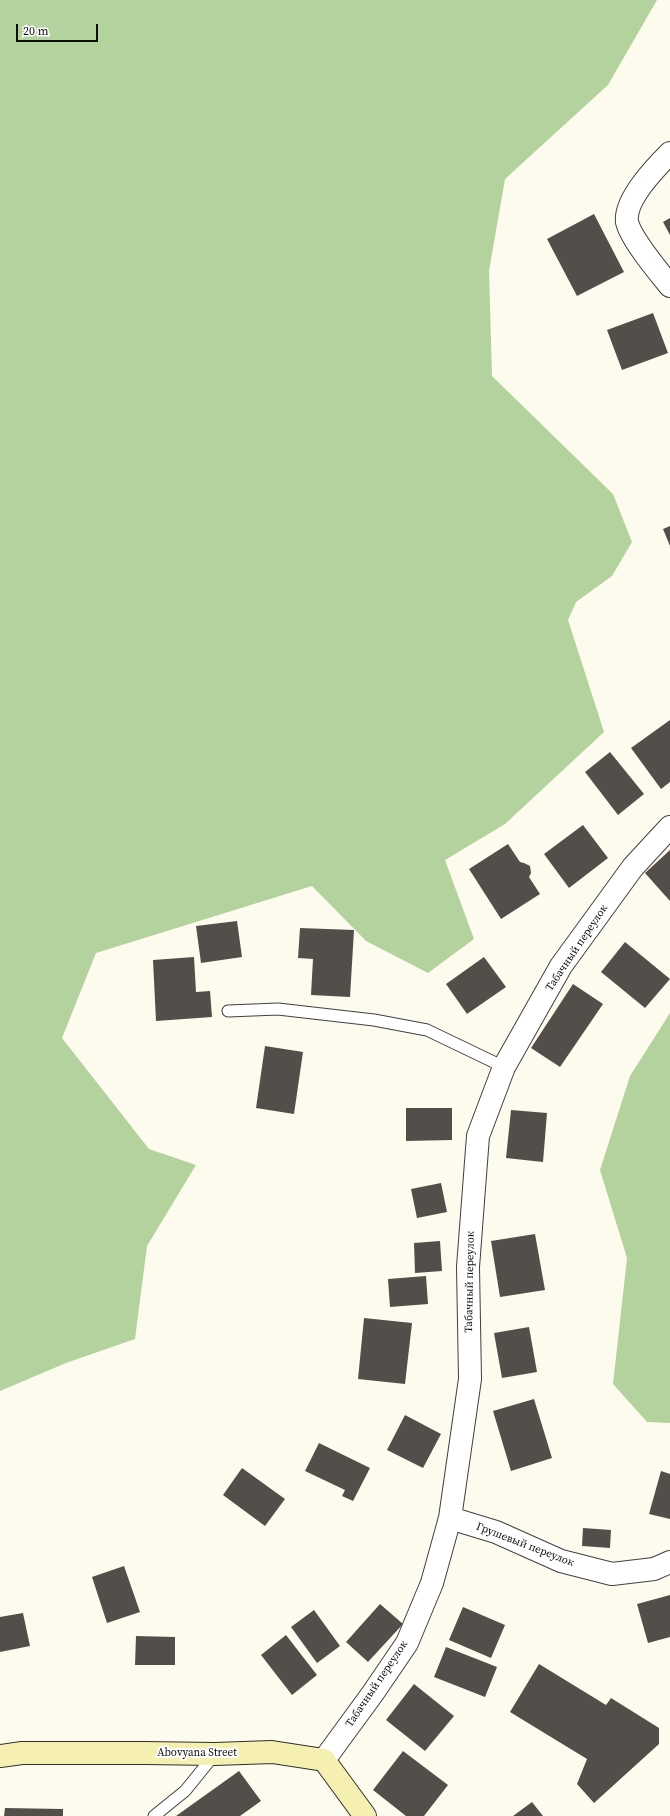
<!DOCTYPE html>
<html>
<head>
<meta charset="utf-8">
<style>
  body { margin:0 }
  #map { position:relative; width:670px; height:1816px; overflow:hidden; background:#fdfbee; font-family:"Source Serif 4",serif }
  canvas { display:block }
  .scale { position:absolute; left:16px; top:24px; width:82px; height:18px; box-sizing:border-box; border:2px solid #0d0d0d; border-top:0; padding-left:5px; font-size:12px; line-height:14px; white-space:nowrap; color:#0d0d0d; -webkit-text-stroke:3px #fff; paint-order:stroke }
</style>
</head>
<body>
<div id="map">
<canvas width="670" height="1816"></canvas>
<div class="scale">20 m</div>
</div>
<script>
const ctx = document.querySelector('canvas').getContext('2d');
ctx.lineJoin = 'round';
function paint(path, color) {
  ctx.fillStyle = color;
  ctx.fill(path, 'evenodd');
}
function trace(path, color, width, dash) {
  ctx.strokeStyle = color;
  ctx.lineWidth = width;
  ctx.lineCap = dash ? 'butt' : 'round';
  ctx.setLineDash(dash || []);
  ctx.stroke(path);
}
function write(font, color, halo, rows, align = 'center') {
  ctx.font = font + ' "Source Serif 4",serif';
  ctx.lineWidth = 4;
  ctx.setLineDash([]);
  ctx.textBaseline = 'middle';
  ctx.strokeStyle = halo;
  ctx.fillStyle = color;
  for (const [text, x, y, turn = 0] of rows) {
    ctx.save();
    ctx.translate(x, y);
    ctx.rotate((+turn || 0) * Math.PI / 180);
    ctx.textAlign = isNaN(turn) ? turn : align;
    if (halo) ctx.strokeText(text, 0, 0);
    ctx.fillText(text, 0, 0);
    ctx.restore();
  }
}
paint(new Path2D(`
  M0 0H657L608 85 505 179 489 271 492 376 613 494 632 542 612 576 576 602 568 620 604 732 505 824 445 860 474 939 428 973 366 941 312 886 96 953 62 1038 149 1149 196 1165 147 1246 135 1339 66 1363 0 1391Z
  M670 1013V1423L647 1422 613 1384 627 1258 600 1170 630 1076Z`), '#b3d29d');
paint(new Path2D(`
  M594 214 624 272 577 296 547 239Z
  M670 218V235L663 222Z
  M653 313 668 353 622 370 607 330Z
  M670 526V546L663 529Z
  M670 720V782L661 789 631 748Z
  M610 752 644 794 618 815 585 772Z
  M583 825 608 858 569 888 544 854Z
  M508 844 520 862 524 863 530 866 531 873 529 877 540 894 501 919 469 869Z
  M670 850V901L645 873Z
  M237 921 242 957 201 963 196 926Z
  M300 928 354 930 350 997 311 995 313 959 298 958Z
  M625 942 670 979 645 1008 601 972Z
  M194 957 196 992 210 991 212 1017 156 1021 153 960Z
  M484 957 506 987 467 1014 446 984Z
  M573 984 603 1004 560 1067 531 1048Z
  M265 1046 303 1052 294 1114 256 1108Z
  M406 1108H452V1140L406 1141Z
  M511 1110 547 1113 543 1162 506 1158Z
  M441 1183 447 1212 417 1218 411 1189Z
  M535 1234 545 1290 500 1297 491 1241Z
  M440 1241 442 1271 415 1273 414 1243Z
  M426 1276 428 1304 390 1307 388 1279Z
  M364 1318 412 1323 405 1384 358 1379Z
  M529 1327 537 1372 502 1378 494 1333Z
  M534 1399 552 1458 511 1471 493 1411Z
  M405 1415 441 1434 423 1468 387 1450Z
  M319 1443 370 1468 353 1501 342 1496 345 1490 305 1471Z
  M242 1468 285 1499 265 1526 223 1495Z
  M661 1471 670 1474V1519L649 1514Z
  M583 1528 611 1530 610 1548 582 1546Z
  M124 1566 140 1612 107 1623 92 1577Z
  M670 1595V1637L648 1643 637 1604Z
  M380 1604 403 1624 368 1662 346 1642Z
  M463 1607 505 1625 491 1658 449 1640Z
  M314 1610 340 1646 317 1663 291 1627Z
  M23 1613 30 1646 0 1652V1617Z
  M286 1635 317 1675 292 1695 261 1655Z
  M136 1636 175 1637V1665H135Z
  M446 1647 497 1667 485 1697 434 1677Z
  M539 1664 606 1705 611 1698 659 1728V1744L594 1803 577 1784 587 1759 510 1712Z
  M414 1684 454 1716 425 1751 386 1720Z
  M403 1751 448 1785 424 1816H406L373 1790Z
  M239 1771 261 1801 240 1816H176Z
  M532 1802 543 1816H513Z
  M5 1808 63 1809V1816H4Z`), '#544e4a');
const lane = new Path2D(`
  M228 1011 278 1009 374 1020 427 1030 504 1067
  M154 1816 185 1791 215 1754`);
const street = new Path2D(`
  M670 153C656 167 624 200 627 222 631 239 658 271 670 286
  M450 1518 496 1532 561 1561 612 1574 654 1569 670 1562
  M324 1760 373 1693 407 1643 432 1583 450 1518 470 1379 468 1267 478 1136 504 1067 561 966 633 867 670 827`);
const secondary = new Path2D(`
  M0 1756 22 1753H145L215 1754 272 1752 324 1760 365 1816`);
trace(lane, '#404040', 13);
trace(street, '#404040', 24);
trace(secondary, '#2f2f2f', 24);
trace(lane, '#fff', 11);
trace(street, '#fff', 22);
trace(secondary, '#f5f0b1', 22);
write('11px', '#0d0d0d', '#fff', [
  ["Табачный переулок",577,948,-56],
  ["Табачный переулок",470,1282,-89],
  ["Грушевый переулок",525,1545,21],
  ["Табачный переулок",377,1684,-56],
  ["Abovyana Street",197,1753]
]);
</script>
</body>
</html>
